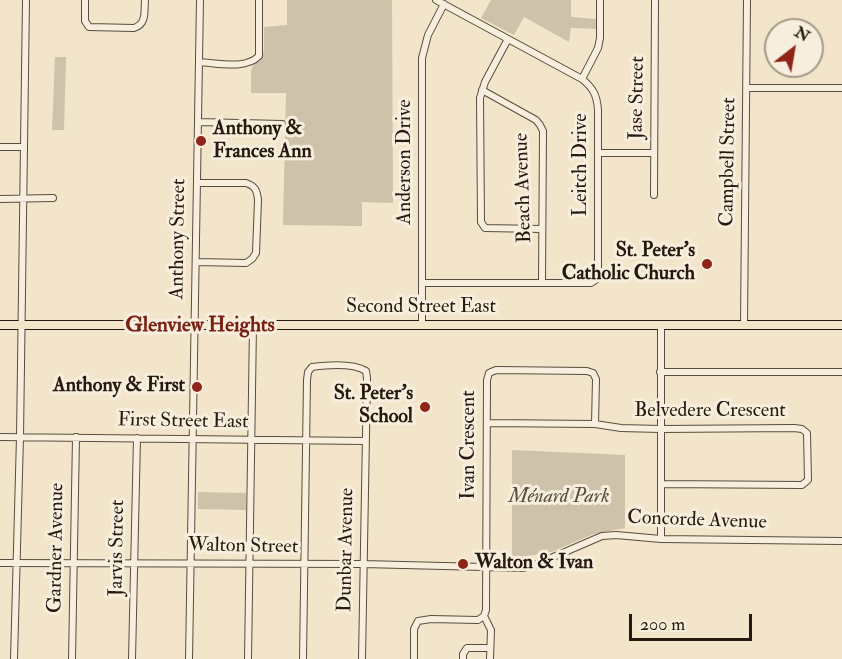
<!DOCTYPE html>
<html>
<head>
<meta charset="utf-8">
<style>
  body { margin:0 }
  #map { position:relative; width:842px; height:659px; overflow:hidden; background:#f2e5ca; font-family:"IM FELL Double Pica",serif }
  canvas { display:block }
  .north { position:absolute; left:764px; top:18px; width:60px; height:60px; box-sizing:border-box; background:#f7eedd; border:2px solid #a4998b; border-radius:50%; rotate:31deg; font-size:16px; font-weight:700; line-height:24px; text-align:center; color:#27190f }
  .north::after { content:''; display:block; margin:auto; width:21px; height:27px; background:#8f2418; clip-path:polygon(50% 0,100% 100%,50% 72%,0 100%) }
  .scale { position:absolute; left:629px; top:614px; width:123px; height:27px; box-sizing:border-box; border:3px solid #27190f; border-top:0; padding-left:8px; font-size:18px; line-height:21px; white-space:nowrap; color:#27190f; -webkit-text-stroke:4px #f7eedd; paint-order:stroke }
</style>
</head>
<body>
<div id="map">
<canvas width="842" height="659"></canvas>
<div class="north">N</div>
<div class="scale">200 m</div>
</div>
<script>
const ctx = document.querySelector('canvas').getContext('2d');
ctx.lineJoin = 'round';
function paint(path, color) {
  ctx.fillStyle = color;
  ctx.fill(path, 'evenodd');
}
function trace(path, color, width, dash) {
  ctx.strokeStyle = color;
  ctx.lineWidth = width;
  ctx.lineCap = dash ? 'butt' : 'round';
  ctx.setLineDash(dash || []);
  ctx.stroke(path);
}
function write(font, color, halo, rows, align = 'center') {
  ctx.font = font + ' "IM FELL Double Pica",serif';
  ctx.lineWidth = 6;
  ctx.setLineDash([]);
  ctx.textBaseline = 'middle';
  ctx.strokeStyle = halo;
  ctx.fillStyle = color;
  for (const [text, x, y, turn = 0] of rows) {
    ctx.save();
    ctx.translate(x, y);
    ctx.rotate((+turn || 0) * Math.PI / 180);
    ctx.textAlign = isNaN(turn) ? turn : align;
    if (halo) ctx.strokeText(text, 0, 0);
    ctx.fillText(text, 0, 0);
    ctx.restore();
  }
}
paint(new Path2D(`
  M287 0H392L393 203 362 202V226L283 225 286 93H251V71L253 65 262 57 264 50V27L287 25Z
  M491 0H571V17L597 19V29L571 28 569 42 524 17 514 35 481 18Z
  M55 57H66L64 130H52Z
  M512 450 625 455V528L594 534 551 552 512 559Z
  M198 492 246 493V510L198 509Z`), '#cfc2aa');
const minor = new Path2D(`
  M85 0V21L89 27 134 28C147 24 144 11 145 0
  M508 39 485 82 480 98 481 222 485 228 542 229
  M199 62C218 63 245 70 259 56V0
  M582 79 598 48 600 38V0
  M747 88H842
  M482 90 536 120 540 125 543 131 542 282
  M198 122 282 124
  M0 147H24
  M599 153H654
  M654 195 655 0
  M0 199 53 198
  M196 262 246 263 252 259 256 253 258 200C257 190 255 186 246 183H197
  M422 283H591L597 279 598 270V110C597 95 593 88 582 79L436 0
  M422 325V58L428 35 444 4
  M744 325 747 0
  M660 372H842
  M487 423 595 424 621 428 660 429 794 428 802 429 807 433 808 480 802 485 661 484
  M0 437 365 441
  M661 539V325
  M0 563 363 564 524 568 537 564 602 536 616 535 661 539 842 541
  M14 659 20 437 26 0
  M72 659 76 437
  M132 659 137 438
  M189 659 200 0
  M248 659 253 325
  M303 659 307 380 308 372 312 367C327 365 353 363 366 371L367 378 362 659
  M414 659V629L418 621 431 619 478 620 484 616
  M463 659V654L467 648H490
  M490 659 491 630 484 616 486 610 487 380 489 373 496 370 587 371 593 373 596 379 595 424`);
const major = new Path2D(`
  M0 325H842`);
trace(minor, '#5a4c3e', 8);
trace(major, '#27190f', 10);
trace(minor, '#f7eedd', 6);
trace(major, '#f2e5ca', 8);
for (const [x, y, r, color] of [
  [201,141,6,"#8f2418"],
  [707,264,6,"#8f2418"],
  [197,387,6,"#8f2418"],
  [425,407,6,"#8f2418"],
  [463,564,6,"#8f2418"]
]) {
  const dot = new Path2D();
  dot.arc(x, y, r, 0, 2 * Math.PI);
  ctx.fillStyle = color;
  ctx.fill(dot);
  trace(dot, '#f7eedd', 2);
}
write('20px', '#27190f', '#f7eedd', [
  ["Jase Street",638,98,-89],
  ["Anderson Drive",406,162,-90],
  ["Campbell Street",729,162,-89],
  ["Leitch Drive",582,165,-90],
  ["Beach Avenue",524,188,-92],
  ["Anthony Street",179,239,-89],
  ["Second Street East",421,308],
  ["Belvedere Crescent",710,412],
  ["First Street East",183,422,1],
  ["Ivan Crescent",470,445,-90],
  ["Concorde Avenue",697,521,2],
  ["Walton Street",243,547,1],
  ["Gardner Avenue",57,548,-89],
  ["Jarvis Street",118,548,-89],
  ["Dunbar Avenue",347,550,-89]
]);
write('bold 20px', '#27190f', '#f7eedd', [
  ["Anthony &",213,130,"left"],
  ["Frances Ann",213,153,"left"],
  ["St. Peter's",695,252],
  ["Catholic Church",695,275],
  ["Anthony & First",185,387],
  ["St. Peter's",413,395],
  ["School",413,418],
  ["Walton & Ivan",475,564,"left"]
], 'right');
write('italic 20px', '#594c3e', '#f7eedd', [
  ["Ménard Park",559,498]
]);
write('bold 21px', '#7a1f14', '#f7eedd', [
  ["Glenview Heights",200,326]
]);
</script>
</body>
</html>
